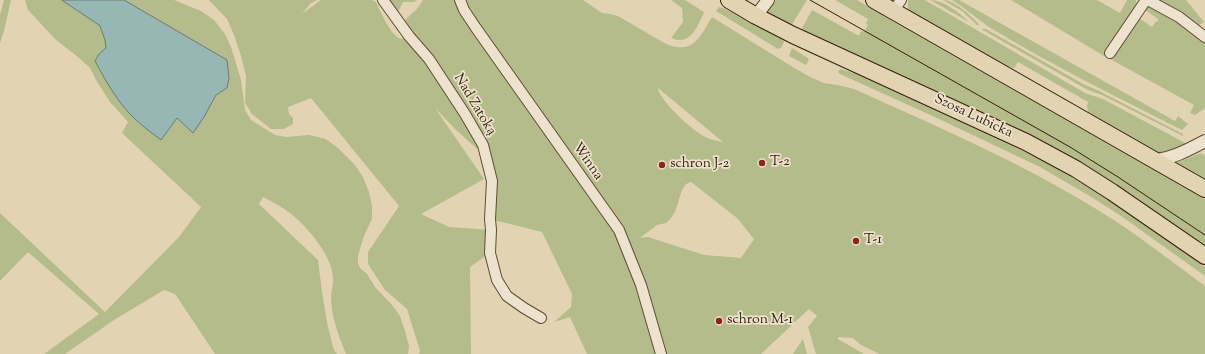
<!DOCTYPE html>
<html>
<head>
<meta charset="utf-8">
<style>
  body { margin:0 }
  canvas { display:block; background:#e2d3b3 }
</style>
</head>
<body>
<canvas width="1205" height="354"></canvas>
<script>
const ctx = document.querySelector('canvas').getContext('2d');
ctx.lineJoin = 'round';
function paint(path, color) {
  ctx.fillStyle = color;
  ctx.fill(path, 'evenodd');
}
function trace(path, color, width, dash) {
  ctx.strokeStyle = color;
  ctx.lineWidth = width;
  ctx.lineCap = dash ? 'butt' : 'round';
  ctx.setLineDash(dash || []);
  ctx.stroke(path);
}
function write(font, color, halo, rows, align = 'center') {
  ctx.font = font + ' "Sorts Mill Goudy",serif';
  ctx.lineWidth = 3.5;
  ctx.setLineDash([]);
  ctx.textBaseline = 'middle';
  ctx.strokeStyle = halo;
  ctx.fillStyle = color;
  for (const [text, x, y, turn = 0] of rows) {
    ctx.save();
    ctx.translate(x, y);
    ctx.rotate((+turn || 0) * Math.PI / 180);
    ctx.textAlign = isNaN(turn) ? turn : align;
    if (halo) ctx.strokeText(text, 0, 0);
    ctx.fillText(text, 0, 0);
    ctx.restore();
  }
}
paint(new Path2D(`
  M4 0H11L4 31 0 43V15Z
  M25 0H174L201 11 214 20 225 34 231 47 241 80 245 110 251 120 275 135 286 137 309 135 326 139 338 148 355 165 363 177 369 192 372 206V219L364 236 359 252 358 256V263L360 268 367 274 375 287 392 305 400 316 405 331 409 346 408 354H346C339 336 331 317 331 298 331 291 334 284 333 277 332 256 307 226 291 214 282 207 273 202 263 197L259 204 318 260 322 292 328 327 334 350 337 354H215L175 294 164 290 114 320 65 354H44L99 314 28 252 0 281V213L105 312 179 237 201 207 122 133 128 122 110 102 96 80 90 68 78 57 56 40 28 10Z
  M209 0H317L311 3 302 14 321 0H372L376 2C381 12 390 35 401 39L404 37 405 22 406 19 416 10 423 0H583L602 13 611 14 618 16 666 44C693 55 700 37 712 17L791 66 812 78 824 83 838 85 854 89C938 127 1023 163 1101 212 1137 234 1171 261 1205 286V354H880L861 345 853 338 838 337V339L864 354H816L808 327 817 316 809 309 761 354H587L570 317 554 322 565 354 554 322 571 307 572 294 542 232 490 219 486 157 456 130 435 108 484 179 421 214 449 227 491 230 490 253 470 267 471 354H419L420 351 407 309 385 290 368 264V252L399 206 311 98 288 107 289 114 293 118V124L284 129H271L252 114 245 103 246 76 241 56 234 35 227 19ZM658 88 723 142C716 141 708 139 702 135 691 129 659 100 658 88ZM691 182 737 218 754 239 741 258 704 255 648 237 640 238 657 225 666 223 671 218 675 212 682 190 686 184Z
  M387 0H417L414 2H403L397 14Z
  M671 0H685L704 12C700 22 693 40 680 40 677 40 674 39 671 38L683 22 682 8Z
  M776 0H807L791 26 765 13Z
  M835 0H857L894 22 1205 199V247L1133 195 1074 159 1048 144 1003 122 801 30 812 10 859 36 861 31 864 32 868 25 866 23 868 19Z
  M908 0H925L1085 93 1103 99 1189 145 1160 154 1156 153 1097 119 1088 111 1087 106 1088 102 1018 62 1014 68 1001 64 910 12 908 8Z
  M930 0C943 0 960 13 969 22Z
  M943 0C955 0 972 17 980 25H977L962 11Z
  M952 0H959L1175 121 1178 116 1188 124 1182 130C1117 97 1051 65 989 27 976 18 965 8 952 0Z
  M1011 0H1097L1120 13 1127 0H1136L1137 7 1135 12 1104 56Z
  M1153 0H1186L1204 22 1198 26Z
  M1149 6H1155L1205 41V108L1195 115 1190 113 1194 105 1110 59 1139 18 1152 27 1156 21 1158 22V19L1144 9Z
  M719 7 723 8 754 25 783 39 784 42 781 48 778 49 716 11Z
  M981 29H986L1085 85 1095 89 1183 134V136L1102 95 1088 90Z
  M792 48 809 59 806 65 789 56Z
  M840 69 864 76 972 126 1051 165 1120 206 1205 267V276L1121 216 1093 198 1040 167 939 119 840 74 838 72Z
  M1201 153 1205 156V179L1176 163Z
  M803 339 807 354H793Z`), '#b5bc8b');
const water = new Path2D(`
  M62 0H124L227 60 229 78 227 88 216 95 204 117 193 133 177 118 161 140C152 133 142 126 134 118 118 103 105 80 95 61L99 54 106 48 105 40 100 26Z`);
paint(water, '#96b7b3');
trace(water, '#6e7b6e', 1);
const minor = new Path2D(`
  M383 0 409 36 429 59 465 114 483 145 492 181 490 219 491 230 490 253 497 280 507 296 524 308 541 318
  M460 0 464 10 476 28 619 230 641 285 661 354
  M1148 0 1179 17 1205 37
  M893 12 901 0
  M1110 53 1146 0`);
const tertiary = new Path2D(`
  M756 16 768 0
  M1154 160C1172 159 1190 149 1205 141`);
const primary = new Path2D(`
  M729 0 756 16 793 35 1026 142 1076 169 1112 192 1205 256
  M874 0 1205 189`);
trace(minor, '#5f4d32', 12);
trace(tertiary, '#5f4d32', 14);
trace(primary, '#332007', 18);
trace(minor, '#ece2ce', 10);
trace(tertiary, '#ece2ce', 12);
trace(primary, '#e2d3b3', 16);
trace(new Path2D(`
  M810 0 1070 147 1118 177 1205 235`), '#332007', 1);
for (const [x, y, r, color] of [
  [762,163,4,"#8f2418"],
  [662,165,4,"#8f2418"],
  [856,241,4,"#8f2418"],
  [719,321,4,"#8f2418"]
]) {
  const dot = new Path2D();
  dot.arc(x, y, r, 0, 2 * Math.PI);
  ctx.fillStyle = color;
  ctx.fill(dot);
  trace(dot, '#ece2ce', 1.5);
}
write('14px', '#332007', '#ece2ce', [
  ["Nad Zatoką",474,105,59],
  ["Szosa Lubicka",973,117,25],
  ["Winna",587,162,55]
]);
write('14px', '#332007', '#ece2ce', [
  ["T-2",770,163],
  ["schron J-2",670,165],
  ["T-1",864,241],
  ["schron M-1",727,321]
], 'left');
</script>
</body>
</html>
